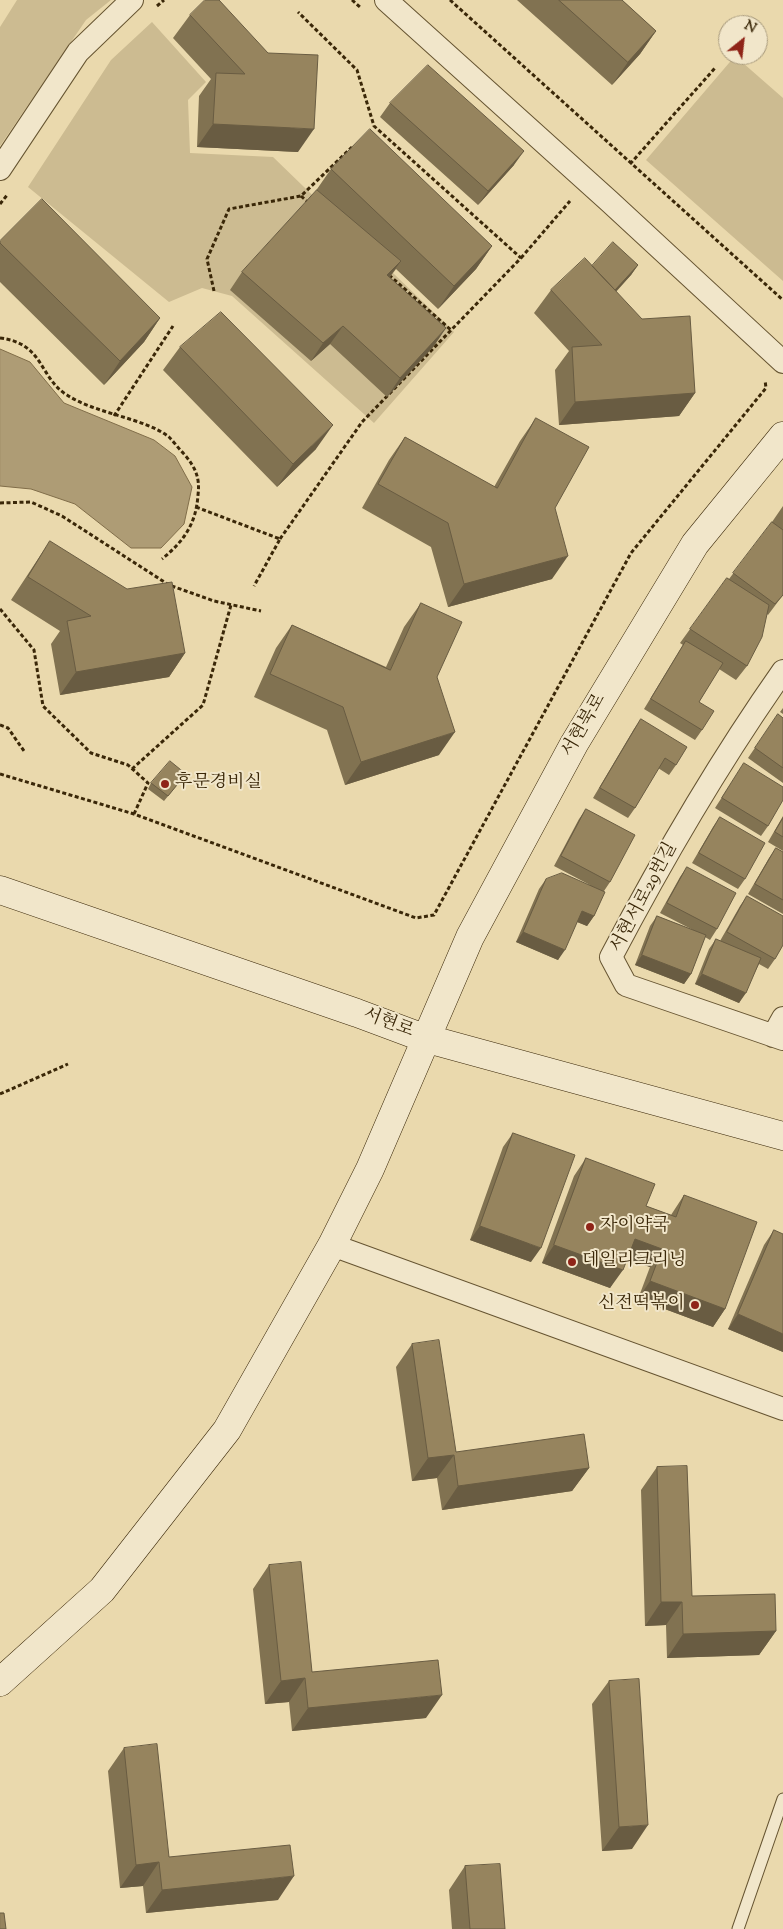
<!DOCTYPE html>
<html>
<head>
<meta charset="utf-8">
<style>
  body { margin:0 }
  #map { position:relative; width:783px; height:1929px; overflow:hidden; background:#ead9ad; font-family:"Sorts Mill Goudy",serif }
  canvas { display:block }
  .north { position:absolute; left:718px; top:15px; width:50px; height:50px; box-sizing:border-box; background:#f1e6ca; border:1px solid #a89a7c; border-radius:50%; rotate:29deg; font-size:14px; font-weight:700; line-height:20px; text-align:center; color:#3a2708 }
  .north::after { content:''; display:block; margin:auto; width:18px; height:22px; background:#8f2418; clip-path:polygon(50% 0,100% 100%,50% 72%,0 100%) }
</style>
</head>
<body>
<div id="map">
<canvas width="783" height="1929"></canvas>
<div class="north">N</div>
</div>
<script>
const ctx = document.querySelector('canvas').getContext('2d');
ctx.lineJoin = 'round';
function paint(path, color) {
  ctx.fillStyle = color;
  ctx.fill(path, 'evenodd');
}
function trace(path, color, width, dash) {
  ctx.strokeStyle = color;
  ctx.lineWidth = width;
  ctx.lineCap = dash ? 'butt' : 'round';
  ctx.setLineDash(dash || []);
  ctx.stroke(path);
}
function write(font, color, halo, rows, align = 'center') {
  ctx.font = font + ' "Sorts Mill Goudy","Noto Serif KR",serif';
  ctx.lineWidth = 4;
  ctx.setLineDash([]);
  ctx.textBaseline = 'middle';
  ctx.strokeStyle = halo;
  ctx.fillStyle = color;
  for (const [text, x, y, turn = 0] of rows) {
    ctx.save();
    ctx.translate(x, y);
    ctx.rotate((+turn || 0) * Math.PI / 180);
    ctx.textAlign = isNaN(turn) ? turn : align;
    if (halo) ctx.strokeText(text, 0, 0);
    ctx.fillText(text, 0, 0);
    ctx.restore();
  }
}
paint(new Path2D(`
  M17 0H111L86 20 0 146V27Z
  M152 22 206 82 188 100 190 153 273 157 454 332 374 423 232 296 202 288 169 302 28 187 111 60Z
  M735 56 783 98V281L646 160Z`), '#ccbb91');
const water = new Path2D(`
  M0 349 30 362 64 403 154 440 175 456 192 487 184 524 161 548H131L75 504 31 489 0 486Z`);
paint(water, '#ae9c75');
trace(water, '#806d49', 1);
const lane = new Path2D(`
  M738 1929 783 1799`);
const street = new Path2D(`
  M386 0 609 201 783 362
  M0 169 78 52 132 0
  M783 671C719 762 663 858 611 957L626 985 783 1039
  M773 1036 783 1018
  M332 1245 783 1409`);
const secondary = new Path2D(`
  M0 890 357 1013 424 1038 783 1136
  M0 1682 102 1590 227 1430 332 1245 370 1169 470 937 574 744 695 544 783 436`);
trace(lane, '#665431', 13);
trace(street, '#665431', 24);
trace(secondary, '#3a2708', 29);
trace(new Path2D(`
  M352 0 361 8
  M450 0 783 300
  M157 6 164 0
  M630 164 715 68
  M301 196 310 204
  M0 204 8 194
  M521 258 570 201
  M389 275 451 330
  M214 291 207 259 229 209 301 196 352 147
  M0 338C44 343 39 378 67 395 96 414 145 418 169 437 174 442 179 449 184 454 196 468 200 478 198 495 196 524 184 541 162 559
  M114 416 173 326
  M0 503 31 502 62 516 169 585 214 601 261 611
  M196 507 280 539 254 586
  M280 539 362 422 521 258 374 126 357 70 298 12
  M0 609 34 650 43 706 91 753 128 765 148 783 134 814
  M0 725 8 728 24 751
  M132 769 203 705 231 605
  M0 774 134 814 416 918 434 915 631 553 766 388 765 380
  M0 1094 68 1064`), '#3a2708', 3, [4, 2.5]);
trace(lane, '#f1e6ca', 11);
trace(street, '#f1e6ca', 22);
trace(secondary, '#f1e6ca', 28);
paint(new Path2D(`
  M517 0H622L656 31 640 54 612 85Z
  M190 15 268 53 298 152 197 147 199 96 211 79 173 38Z
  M390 103 514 165 478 205 380 117Z
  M331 169 492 246 476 269 438 309 396 269 390 277 434 346 387 397 330 344 311 361 230 290 242 272 315 192Z
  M0 241 160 318 144 342 104 385 0 282Z
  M638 265 631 275 616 292 695 393 679 416 559 425 555 370 569 351 534 313 551 290 592 266Z
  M180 347 316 449 277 487 163 370Z
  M536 418 555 508 552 579 448 607 431 547 362 508 389 460 405 437 494 487 520 441Z
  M783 506V595L768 615 767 614 747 666 736 680 719 669 699 702 702 730 695 740 644 709 683 645 680 643 727 578 729 579 772 522Z
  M50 541 185 653 169 677 60 695 51 644 60 631 11 600 34 565Z
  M421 603 437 677 439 755 345 785 327 730 254 697 276 648 292 625 386 667 404 627Z
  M783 708V714L780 712Z
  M778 714 783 718V783L748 758Z
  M641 719 676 765 669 775 658 768 635 808 628 818 593 798 634 729Z
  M744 763 768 826 761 836 715 808Z
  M186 774 164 801 148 789 151 783Z
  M586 809 610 882 604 891 594 916 587 926 577 922 558 960 516 942 539 889 546 879 590 885 554 866 579 819Z
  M783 816V851L768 842Z
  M720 817 745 879 738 889 692 863 713 827Z
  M776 848 783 852V914L748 894 769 858Z
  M687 867 717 929 710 940 705 937 691 974 684 984 635 965 650 926 657 916 693 930 660 913 680 877Z
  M747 896 775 959 768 969 759 964 739 1003 695 984 709 949 716 939 720 941 740 906Z
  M513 1133 531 1262 470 1240 503 1147Z
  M586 1158 646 1206 671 1215 684 1195 725 1309 713 1327 638 1299 650 1267 627 1259 610 1288 542 1263 574 1176Z
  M774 1230 783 1352 728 1329 764 1245Z
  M412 1344 456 1452 589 1468 572 1491 442 1510 437 1478 412 1481 396 1367Z
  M657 1467 692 1596 776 1631 759 1655 667 1658 666 1625 645 1626 641 1490Z
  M269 1565 312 1672 426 1718 292 1731 289 1702 265 1704 253 1589Z
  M609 1681 632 1849 602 1851 592 1704Z
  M124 1748 169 1857 278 1900 146 1913 143 1886 120 1888 108 1771Z
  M465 1866 505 1929H452L449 1890Z`), '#817251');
paint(new Path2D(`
  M656 31 640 54 612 85 628 62Z
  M213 124 314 129 298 152 197 147Z
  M524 151 514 165 478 205 488 191Z
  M492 246 476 269 438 309 454 286Z
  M401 261 388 279 387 275Z
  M638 265 631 275 606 302 613 292Z
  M160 318 144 342 104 385 120 361Z
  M343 326 330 344 311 361 323 343Z
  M446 328 434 346 387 397 400 378Z
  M695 393 679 416 559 425 575 402Z
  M333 425 316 449 277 487 293 464Z
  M568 556 552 579 448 607 464 584Z
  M185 653 169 677 60 695 76 672Z
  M455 732 439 755 345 785 361 762Z
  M582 911 594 916 587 926 575 921Z
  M523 932 565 950 558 960 516 942Z
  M642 955 691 974 684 984 635 965Z
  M702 974 746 993 739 1003 695 984Z
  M480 1226 541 1248 531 1262 470 1240Z
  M635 1239 662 1249 650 1267 622 1257Z
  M554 1245 623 1270 610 1288 542 1263Z
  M650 1281 725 1309 713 1327 638 1299Z
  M738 1314 783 1334V1352L728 1329Z
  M454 1455 437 1478 412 1481 428 1458Z
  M589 1468 572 1491 442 1510 458 1486Z
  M661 1602H682L666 1625 645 1626Z
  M776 1631 759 1655 667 1658 683 1634Z
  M305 1678 289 1702 265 1704 281 1681Z
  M442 1695 426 1718 292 1731 308 1708Z
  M648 1825 632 1849 602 1851 619 1827Z
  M159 1862 143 1886 120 1888 136 1865Z
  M294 1876 278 1900 146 1913 162 1890Z`), '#695c42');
const building = new Path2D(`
  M205 0H219L268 53 318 55 314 129 213 124 216 73 245 74 190 15Z
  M559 0H622L656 31 628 62Z
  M428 65 524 151 488 191 390 103Z
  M370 129 492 246 454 286 331 169Z
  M317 190 401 261 387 275 446 328 400 378 343 326 323 343 242 272Z
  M42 199 160 318 120 361 0 243V241Z
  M613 242 638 265 615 290 592 266Z
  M585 258 642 319 690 316 695 393 575 402 572 347 602 345 551 290Z
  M221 312 333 425 293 464 180 347Z
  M536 418 589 447 555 508 568 556 464 584 448 523 378 484 405 437 497 488Z
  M772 522 783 530V595L775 604 733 573Z
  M50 541 127 589 172 582 185 653 76 672 67 621 91 616 28 577Z
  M727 578 769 605 762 637 747 666 690 629Z
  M421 603 462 622 437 677 455 732 361 762 343 707 270 674 292 625 390 670Z
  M686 641 723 663 699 702 714 711 702 730 651 699Z
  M778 714 783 718V768L755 748Z
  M641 719 687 747 676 765 665 758 635 808 600 788Z
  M170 761 186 774 168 796 151 783Z
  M744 763 783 787V800L768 826 722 798Z
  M586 809 635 835 610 882 561 856Z
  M720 817 765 843 745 879 699 853Z
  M783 818V837L775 832Z
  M776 848 783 852V900L755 884Z
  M687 867 736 893 717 929 667 903Z
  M562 873 605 892 594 916 582 911 565 950 523 932 546 879Z
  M747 896 783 916V945L775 959 727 932Z
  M657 916 706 935 691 974 642 955Z
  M716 939 761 958 746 993 702 974Z
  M513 1133 575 1155 541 1248 480 1226Z
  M586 1158 655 1184 646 1206 676 1217 684 1195 757 1222 725 1309 650 1281 662 1249 635 1239 623 1270 554 1245Z
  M774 1230 783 1234V1334L738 1314Z
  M439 1340 456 1452 584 1434 589 1468 458 1486 454 1455 428 1458 412 1344Z
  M687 1466 692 1596 775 1594 776 1631 683 1634 682 1602H661L657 1467Z
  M301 1562 312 1672 438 1660 442 1695 308 1708 305 1678 281 1681 269 1565Z
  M639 1679 648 1825 619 1827 609 1681Z
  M157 1744 169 1857 290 1845 294 1876 162 1890 159 1862 136 1865 124 1748Z
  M500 1864 505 1929H470L465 1866Z
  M0 1913H4L6 1929H0Z`);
paint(building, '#96845e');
trace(building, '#695c42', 1);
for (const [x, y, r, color] of [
  [165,784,5,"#8f2418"],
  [590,1227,5,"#8f2418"],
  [572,1262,5,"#8f2418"],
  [695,1305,5,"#8f2418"]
]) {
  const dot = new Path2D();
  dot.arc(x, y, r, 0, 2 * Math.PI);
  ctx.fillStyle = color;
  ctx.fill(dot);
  trace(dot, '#f1e6ca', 2);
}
write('18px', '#3a2708', '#f1e6ca', [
  ["서현북로",585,726,-60],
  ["서현서로29번길",645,898,-62],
  ["서현로",388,1024,21]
]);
write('18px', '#3a2708', '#f1e6ca', [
  ["후문경비실",175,784],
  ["자이약국",600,1227],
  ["데일리크리닝",582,1262],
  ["신전떡볶이",685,1305,"right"]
], 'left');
</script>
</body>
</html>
